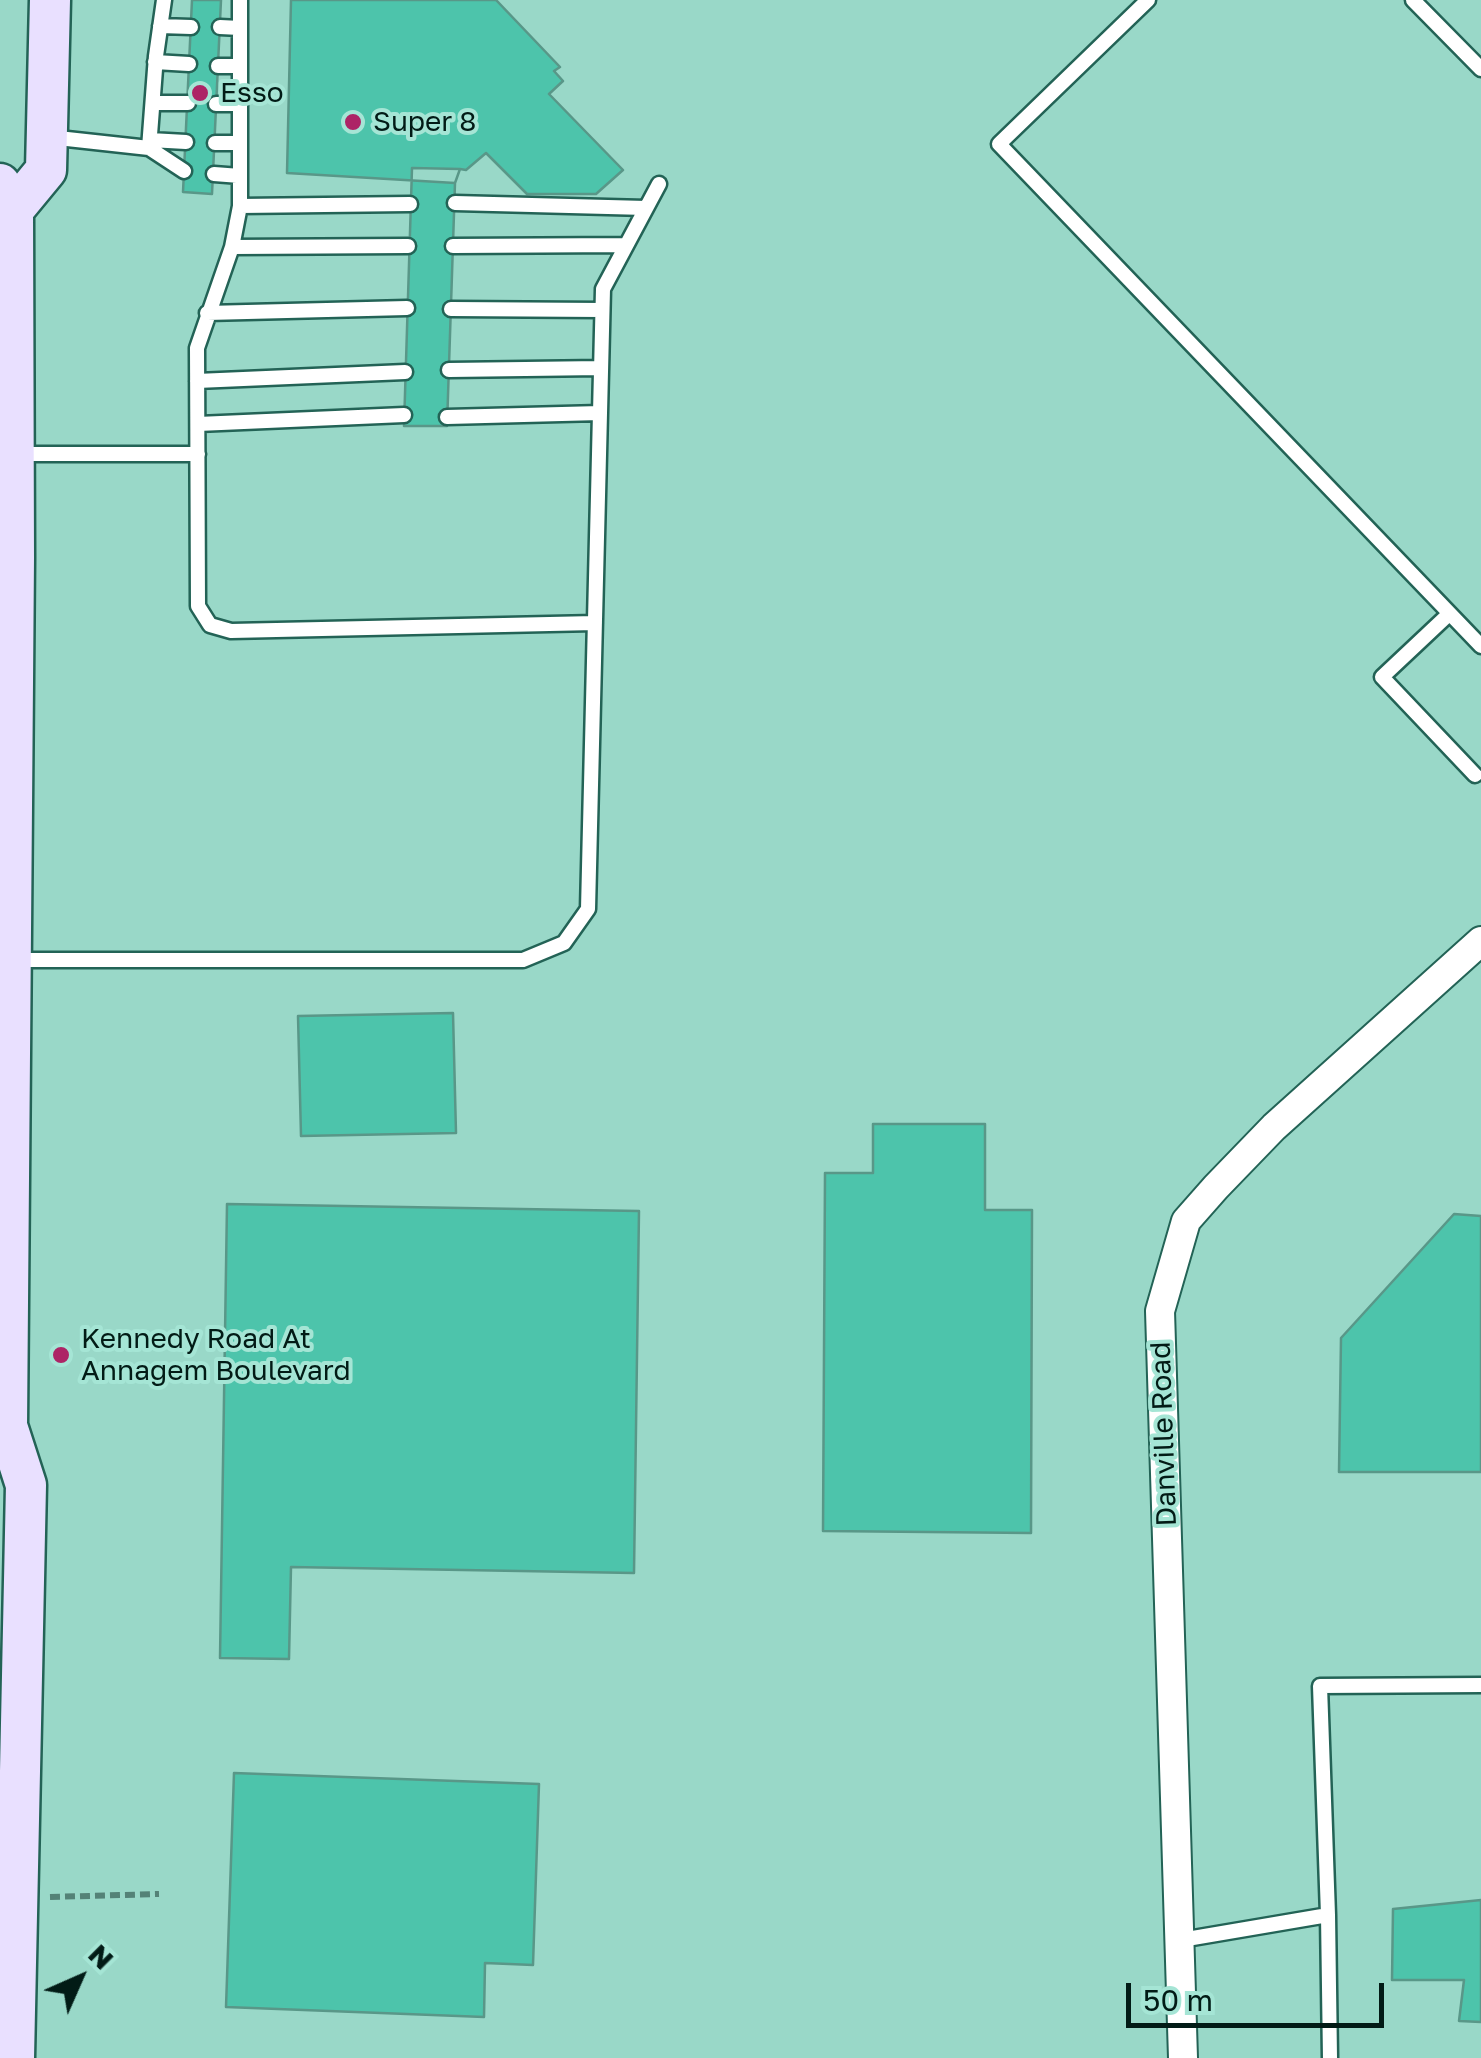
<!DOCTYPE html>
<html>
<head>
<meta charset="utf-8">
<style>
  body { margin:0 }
  #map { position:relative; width:1481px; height:2058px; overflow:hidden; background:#99d8c8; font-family:"Golos Text",sans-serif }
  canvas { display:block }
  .north { position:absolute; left:30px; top:1928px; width:100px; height:100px; -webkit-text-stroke:8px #a5e5d5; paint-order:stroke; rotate:45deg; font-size:28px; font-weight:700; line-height:40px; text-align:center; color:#021b16 }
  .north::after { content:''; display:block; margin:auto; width:35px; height:45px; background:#021b16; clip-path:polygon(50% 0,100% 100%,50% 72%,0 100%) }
  .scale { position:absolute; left:1126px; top:1983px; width:258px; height:45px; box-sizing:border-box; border:5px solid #021b16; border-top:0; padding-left:12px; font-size:30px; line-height:35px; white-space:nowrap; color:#021b16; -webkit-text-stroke:8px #a5e5d5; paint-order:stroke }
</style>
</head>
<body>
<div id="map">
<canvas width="1481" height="2058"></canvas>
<div class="north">N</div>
<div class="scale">50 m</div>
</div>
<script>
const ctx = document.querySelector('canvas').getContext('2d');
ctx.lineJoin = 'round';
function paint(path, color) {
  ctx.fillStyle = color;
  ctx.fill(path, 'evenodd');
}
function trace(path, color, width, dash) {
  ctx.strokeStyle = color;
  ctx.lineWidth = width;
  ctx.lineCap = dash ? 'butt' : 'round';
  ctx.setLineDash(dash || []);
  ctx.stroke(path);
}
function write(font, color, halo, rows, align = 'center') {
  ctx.font = font + ' "Golos Text",sans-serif';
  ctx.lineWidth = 8;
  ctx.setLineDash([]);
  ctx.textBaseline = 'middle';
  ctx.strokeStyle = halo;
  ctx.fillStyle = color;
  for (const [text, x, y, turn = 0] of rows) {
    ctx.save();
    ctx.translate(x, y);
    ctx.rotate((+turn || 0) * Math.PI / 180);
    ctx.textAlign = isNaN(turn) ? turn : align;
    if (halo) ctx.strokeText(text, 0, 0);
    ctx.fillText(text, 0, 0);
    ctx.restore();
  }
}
const building = new Path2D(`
  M192 0H221L212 194 183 192Z
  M291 0H496L560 67 554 71 563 81 549 94 623 170 596 194H527L486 153 466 170 460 169 455 183 287 173Z
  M412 168 460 169 455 183 447 426H404Z
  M453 1013 456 1133 301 1136 298 1016Z
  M873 1124H985V1210H1032L1031 1533 823 1531 825 1173H873Z
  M227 1204 639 1211 634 1573 291 1567 289 1659 220 1658Z
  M1454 1214 1481 1216V1472H1339L1341 1338Z
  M234 1773 539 1784 533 1965 485 1963 484 2017 226 2007Z
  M1481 1900V2022L1459 2021 1464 1980H1392L1393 1909Z`);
paint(building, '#4dc4ab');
trace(building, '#599788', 2.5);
const lane = new Path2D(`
  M1148 0 999 144 1481 646
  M1413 0 1481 69
  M160 26 191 27
  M220 27 240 28
  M155 62 189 64
  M218 66H240
  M153 103H188
  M216 104H240
  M49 137 149 148 156 56 164 0
  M150 140 186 142
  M215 143H240
  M149 148 184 171
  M214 174 240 176
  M455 203 646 208
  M410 204 240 206 232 247 197 348 198 606 210 625 231 631 595 623
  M240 206V0
  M453 246 626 245
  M232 247 408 246
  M451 309 602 310
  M207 313 407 308
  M449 370 601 368
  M197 381 405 372
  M447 417 600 413
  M198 424 404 415
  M15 454H198
  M1449 614 1382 677 1475 775
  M16 960H523L564 943 588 909 603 289 659 184
  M1328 1915 1320 1686 1481 1685
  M1181 1940 1328 1915 1330 2058`);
const street = new Path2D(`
  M1183 2058 1160 1311 1186 1221 1216 1187 1274 1127 1481 941`);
const secondary = new Path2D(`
  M0 184 13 210 14 558 7 1426 26 1485 14 2058
  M13 210 46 170 50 0`);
trace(lane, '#236356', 19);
trace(street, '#236356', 32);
trace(secondary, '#236356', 45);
trace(new Path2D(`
  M50 1897 159 1894`), '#548277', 6, [10, 5]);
trace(lane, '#fff', 14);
trace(street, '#fff', 28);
trace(secondary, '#e9e0ff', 40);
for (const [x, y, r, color] of [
  [200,93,10,"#ad2466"],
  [353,122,10,"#ad2466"],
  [61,1355,10,"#ad2466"]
]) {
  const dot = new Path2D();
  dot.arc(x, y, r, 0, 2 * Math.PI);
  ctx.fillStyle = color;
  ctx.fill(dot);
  trace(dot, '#a5e5d5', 4);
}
write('28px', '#021b16', '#a5e5d5', [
  ["Esso",220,93],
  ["Super 8",373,122],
  ["Kennedy Road At",81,1339],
  ["Annagem Boulevard",81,1371]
], 'left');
write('28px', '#021b16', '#a5e5d5', [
  ["Danville Road",1164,1434,-92]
]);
</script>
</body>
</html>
